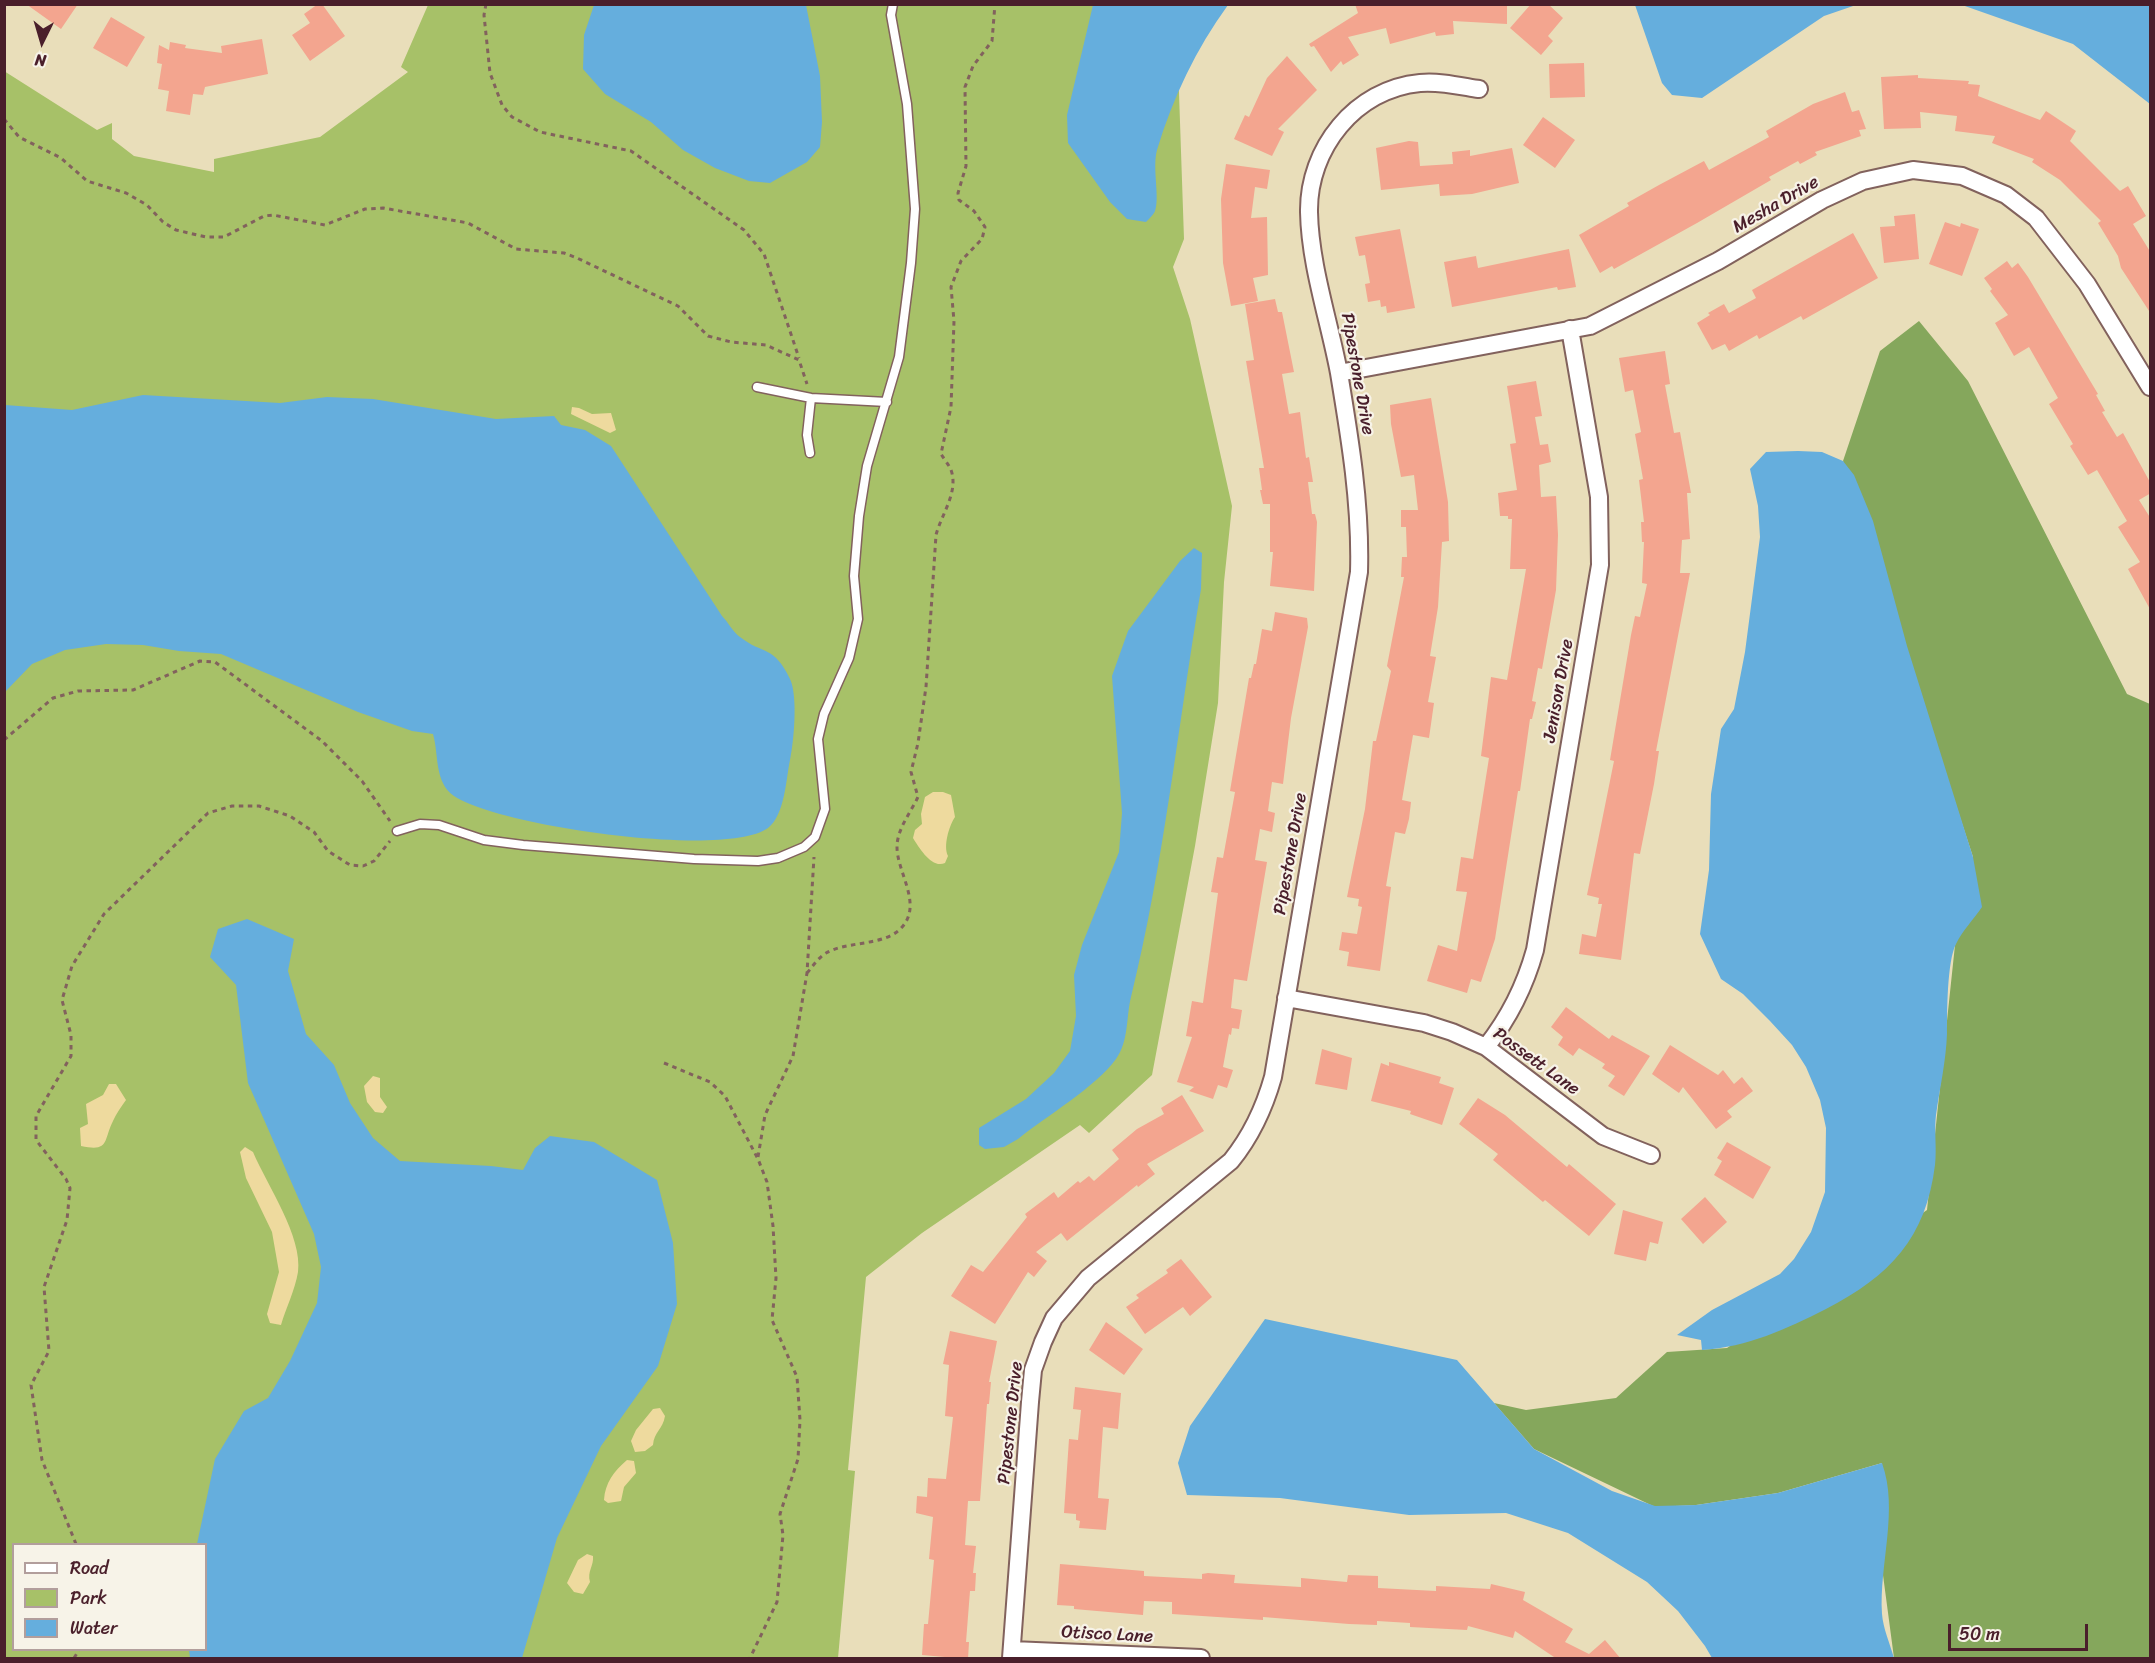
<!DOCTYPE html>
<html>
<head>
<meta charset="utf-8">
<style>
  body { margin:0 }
  #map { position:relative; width:2155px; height:1663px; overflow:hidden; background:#e9deba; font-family:Sriracha,sans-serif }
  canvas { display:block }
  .frame { position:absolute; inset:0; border:6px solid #4a1f2b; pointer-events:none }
  .legend { position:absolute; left:12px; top:1543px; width:195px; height:108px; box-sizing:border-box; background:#f7f3e8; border:2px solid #b29e9c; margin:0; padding:8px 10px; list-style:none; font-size:18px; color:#4a1f2b }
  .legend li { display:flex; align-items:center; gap:12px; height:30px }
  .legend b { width:30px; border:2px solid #b29e9c }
  .north { position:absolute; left:12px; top:12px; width:60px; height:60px; -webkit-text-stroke:4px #f7f3e8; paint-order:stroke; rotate:185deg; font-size:16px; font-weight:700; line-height:24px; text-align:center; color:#4a1f2b }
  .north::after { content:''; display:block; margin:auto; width:21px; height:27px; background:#4a1f2b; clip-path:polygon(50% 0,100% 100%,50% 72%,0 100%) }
  .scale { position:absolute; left:1948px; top:1624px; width:140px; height:27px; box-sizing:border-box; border:3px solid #4a1f2b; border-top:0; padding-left:8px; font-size:18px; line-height:21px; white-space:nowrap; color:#4a1f2b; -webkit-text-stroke:4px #f7f3e8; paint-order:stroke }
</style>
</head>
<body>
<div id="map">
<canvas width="2155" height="1663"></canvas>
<div class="frame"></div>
<ul class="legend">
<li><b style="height:8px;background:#fff"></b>Road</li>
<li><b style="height:16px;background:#a7c168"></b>Park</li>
<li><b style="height:16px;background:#65aedd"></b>Water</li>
</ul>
<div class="north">N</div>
<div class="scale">50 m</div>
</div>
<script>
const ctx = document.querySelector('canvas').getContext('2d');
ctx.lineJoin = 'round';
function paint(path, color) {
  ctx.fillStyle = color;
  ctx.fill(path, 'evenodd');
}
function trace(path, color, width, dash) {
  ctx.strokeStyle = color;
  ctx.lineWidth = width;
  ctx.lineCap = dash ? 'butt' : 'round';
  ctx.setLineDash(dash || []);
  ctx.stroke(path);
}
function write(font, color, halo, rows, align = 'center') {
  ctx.font = font + ' Sriracha,sans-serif';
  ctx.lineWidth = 4.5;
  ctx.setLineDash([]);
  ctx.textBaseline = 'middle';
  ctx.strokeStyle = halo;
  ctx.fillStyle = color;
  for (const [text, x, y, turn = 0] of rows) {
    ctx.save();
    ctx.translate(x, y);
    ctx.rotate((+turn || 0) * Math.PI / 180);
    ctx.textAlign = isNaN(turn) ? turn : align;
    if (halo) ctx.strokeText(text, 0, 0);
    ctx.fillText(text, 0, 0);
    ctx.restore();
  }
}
paint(new Path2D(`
  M428 5H1176L1184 239 1173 267 1190 319 1232 506 1224 582 1218 703 1195 846 1152 1075 1089 1133 1080 1125 922 1233 866 1277 848 1470 855 1471 838 1658H5L4 71 97 130 112 123V139L134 156 214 172V159L320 137 408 72 401 67ZM14 1544H206V1650H14Z`), '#a7c168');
paint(new Path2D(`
  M1919 321 1968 381 2127 694 2150 704V1658H1894L1883 1575 1882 1463 1778 1493 1696 1505 1655 1507 1534 1449 1494 1403 1526 1410 1616 1398 1667 1352 1727 1348 1927 1210 1955 945 1973 857 1843 461 1880 351Z`), '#85a75c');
paint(new Path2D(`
  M572 407 579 408 592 414 611 413 616 430 610 433 571 414Z
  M933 792H943L951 795 955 817C949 826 943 846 948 856L945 863C932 869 920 849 913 838L915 830 922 824 921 814 925 797Z
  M373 1076 380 1078V1097L387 1107 383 1113 375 1112 367 1102 364 1086Z
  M109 1084H116L126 1100C121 1107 116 1114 113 1121 103 1141 110 1152 81 1146L80 1128 88 1124 86 1104 103 1095Z
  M245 1147 253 1152C267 1185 303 1237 298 1272 295 1290 286 1308 281 1325L270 1323 267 1314 279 1272 272 1232 246 1178 240 1152Z
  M660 1408 665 1416C663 1429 654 1432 653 1445L645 1451 635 1452 631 1441 636 1430 653 1409Z
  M627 1460 634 1461 636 1473 624 1487 621 1501 608 1503 604 1500C605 1483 614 1471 627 1460Z
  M587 1554 593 1556C594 1566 587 1571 590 1582L583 1594 574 1592 567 1583 578 1560Z`), '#eeda9e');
paint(new Path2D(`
  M594 5H806L820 76 822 122 820 147 807 162 770 183 749 181 715 168 683 150 651 122 605 94 583 69 584 35Z
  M1093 5H1228C1196 49 1173 97 1157 150 1152 168 1160 197 1155 211 1154 214 1149 219 1146 222L1127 219 1110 202 1068 143 1067 115Z
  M1635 5H1856L1824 16 1702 98 1672 95 1662 83Z
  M1962 5H2150V104L2073 44Z
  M143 395 280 403 327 397 373 399 496 419 554 416 561 425 585 430 611 446 722 616C728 622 733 632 740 637 763 655 774 645 790 679 798 696 794 741 790 760 786 779 785 815 768 828 725 859 498 826 454 796 434 782 439 755 433 734L412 731 358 712 221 654 179 651 143 645 106 644 65 650 32 664 5 692V405L72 410Z
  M1798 451 1822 452 1843 461 1854 475 1873 521 1907 646 1973 857 1982 907C1974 919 1962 931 1956 944 1947 961 1947 1013 1947 1034 1946 1061 1940 1087 1936 1115 1934 1131 1937 1148 1935 1165 1926 1238 1890 1276 1826 1309 1786 1329 1748 1347 1702 1350L1701 1340 1677 1335 1712 1310 1780 1274 1794 1259 1811 1232 1825 1192 1826 1128 1820 1100 1806 1067 1792 1045 1770 1021 1743 994 1721 979 1700 934 1709 870 1711 794 1721 729 1734 709 1745 652 1760 537 1758 506 1750 469 1766 452Z
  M1194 548 1202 553 1201 589C1178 725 1164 863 1131 997 1126 1017 1129 1041 1116 1059 1097 1086 1045 1117 1018 1139L1004 1147 985 1149 979 1145V1128L1026 1099 1054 1073 1070 1051 1076 1016 1074 975 1082 945 1119 852 1122 813 1112 676 1128 631 1180 561Z
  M247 919 294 939 288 971 306 1034 334 1065 350 1103 373 1138 400 1161 491 1166 523 1170 535 1148 550 1136 594 1142 657 1180 673 1243 677 1304 658 1366 601 1446 557 1538 522 1658H190L189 1650H206V1544H197L215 1459 244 1411 268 1398 290 1361 317 1303 321 1267 314 1234 248 1083 236 985 210 957 218 929Z
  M1265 1319 1457 1360 1534 1449 1612 1491 1655 1506 1696 1505 1778 1493 1882 1463C1899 1510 1879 1564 1882 1614 1883 1628 1890 1644 1894 1658H1712L1705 1646 1678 1611 1647 1582 1568 1533 1506 1513 1409 1515 1280 1498 1187 1495 1178 1463 1190 1426Z`), '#65aedd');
paint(new Path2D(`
  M26 4H78L61 29Z
  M318 4H322L345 36 310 61 292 35 310 23 304 14Z
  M1355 4H1507V24L1453 21 1454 34 1436 36 1435 32 1390 44 1386 28 1348 37 1359 55 1343 65 1341 61 1331 72 1314 46 1311 47 1309 44 1358 13Z
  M1531 4H1548L1563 18 1548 36 1553 41 1541 55 1510 28Z
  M111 17 145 37 127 67 93 48Z
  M262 39 268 74 205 87 203 95 193 94 190 115 166 111 169 91 158 89 162 64 157 63 159 45 169 50 170 42 186 45 185 48 222 53 221 46Z
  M1287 56 1317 90 1278 129 1284 132 1272 156 1234 139 1245 115 1249 117 1267 78Z
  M1584 63 1585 97 1550 98 1549 64Z
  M1918 75V78L1969 81 1968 84 1980 85 1978 96 2040 120 2046 111 2076 131 2070 141 2120 191 2128 186 2146 216 2133 224 2151 253V314L2121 268 2118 256 2098 223 2101 221 2060 180 2032 162 2034 159 1992 143 1995 136 1955 131 1957 116 1920 112 1921 128 1884 129 1881 77Z
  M1845 92 1852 112 1859 110 1866 129 1859 130 1861 136 1815 152 1817 155 1800 164 1798 161 1769 177 1771 180 1697 223 1614 269 1612 266 1600 273 1579 235 1629 206 1627 203 1659 185 1704 161 1709 170 1769 137 1766 131 1813 104Z
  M1543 117 1575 140 1555 168 1523 145Z
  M1409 141 1418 142 1420 166 1453 164 1452 152 1470 150V156L1512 148 1519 183 1472 194 1440 196 1439 184 1381 190 1376 148Z
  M1226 164 1270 170 1267 189 1255 187 1251 218 1267 217 1268 275 1253 278 1258 301 1231 306 1223 263 1221 199Z
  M1915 214 1919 259 1884 263 1880 227 1895 226 1894 216Z
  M1945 222 1960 227 1961 223 1979 229 1962 276 1929 264Z
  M1400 229 1415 308 1387 313 1386 306 1381 307 1380 300 1368 302 1365 284 1370 283 1365 255 1359 256 1355 237Z
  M1853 233 1878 278 1803 320 1801 316 1759 339 1757 335 1729 351 1725 344 1712 350 1697 323 1710 315 1708 313 1724 304 1729 313 1756 298 1752 290Z
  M1569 249 1576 287 1558 290 1557 287 1452 307 1444 262 1476 256 1478 268Z
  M2007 261 2012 268 2018 263 2028 277 2098 394 2096 395 2105 411 2102 412 2117 437 2123 433 2151 484V493L2139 500 2151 519V611L2128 569 2140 562 2118 527 2127 521 2097 470 2088 475 2070 446 2073 444 2049 404 2058 398 2029 347 2014 356 1995 323 2008 315 1990 291 1992 289 1984 278Z
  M1275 299 1278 312H1282L1294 372 1282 374 1289 414 1300 412 1306 458 1309 457 1313 482H1308L1312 514H1315L1317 522 1314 591 1270 586 1273 552H1270V504H1263L1260 490H1262L1259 468H1264L1246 361 1254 360 1245 304Z
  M1665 351 1670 384 1665 385 1674 433 1680 432 1691 493H1687L1690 539 1682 540 1680 573H1690L1656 751H1659L1654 784 1640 854 1634 853 1621 960 1579 954 1582 934 1596 937 1602 904H1598L1599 898 1587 895 1614 761 1610 760 1631 635 1635 616 1640 617 1647 584 1642 583 1644 542H1642L1641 522H1644L1639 480 1643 479 1635 434 1641 432 1633 390 1625 392 1619 358Z
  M1536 381 1542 416 1535 417 1540 445 1548 444 1551 462 1539 465 1541 497 1556 496 1558 535 1556 590 1542 669 1538 668 1532 701 1536 702 1532 719H1530L1520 791H1518L1495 939 1481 982 1471 979 1467 993 1427 981 1438 945 1457 951 1467 892 1456 891 1461 857 1473 859 1489 758 1481 756 1491 677 1507 680 1526 569H1510L1512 519H1508V516H1500L1498 493 1517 490 1510 444 1516 443 1507 386Z
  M1431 398 1448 502 1449 541 1442 542 1438 607 1430 656 1436 657 1428 702 1434 703 1429 738 1413 735 1402 800 1411 802 1409 819 1405 834 1395 832 1386 886 1391 887 1380 971 1347 966 1349 952 1339 950 1342 932 1357 934 1362 907 1358 906 1359 899 1347 897 1365 809 1373 741H1376L1391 671 1387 666 1404 577H1401L1402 557H1407L1406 527H1401V510H1418L1414 475 1401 477 1391 424 1390 405Z
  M1275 612 1307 618 1308 627 1291 718 1283 784 1272 782 1268 811 1275 813 1272 832 1260 829 1255 860 1267 862 1247 981 1234 979 1231 1008 1242 1010 1239 1029 1232 1028 1231 1035 1229 1034 1223 1067 1233 1070 1227 1088 1218 1085 1213 1099 1189 1091 1194 1087 1177 1082 1192 1037 1186 1036 1192 1001 1203 1003 1218 893 1211 892 1217 857 1223 858 1235 792 1230 791 1249 678H1251L1254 664H1256L1262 629 1272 631Z
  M1566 1007 1609 1039 1612 1035 1650 1056 1624 1096 1608 1086 1615 1076 1602 1068 1605 1064 1579 1048 1573 1056 1558 1045 1563 1037 1551 1027Z
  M1670 1045 1718 1075 1723 1070 1734 1084 1742 1077 1753 1091 1727 1111 1732 1117 1716 1129 1683 1087 1679 1093 1652 1074Z
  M1322 1049 1352 1058 1347 1090 1315 1084Z
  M1389 1062 1441 1077 1439 1083 1454 1088 1442 1125 1410 1114 1411 1111 1371 1101 1381 1063 1389 1066Z
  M1182 1095 1204 1131 1147 1164 1155 1174 1138 1187 1137 1185 1067 1241 1061 1233 1036 1252 1047 1261 1034 1277 1028 1272 995 1324 951 1296 971 1265 983 1272 1027 1217 1025 1214 1054 1192 1058 1198 1078 1181 1080 1183 1089 1176 1094 1181 1119 1159 1112 1150 1137 1129 1164 1114 1161 1108Z
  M1478 1098 1505 1115 1567 1167 1569 1164 1616 1204 1589 1236 1545 1200 1543 1202 1493 1160 1498 1154 1459 1124Z
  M1727 1142 1771 1167 1753 1199 1714 1175 1722 1161 1717 1158Z
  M1705 1197 1727 1222 1703 1244 1681 1219Z
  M1623 1210 1663 1222 1658 1244 1650 1242 1646 1261 1614 1254Z
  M1181 1259 1212 1297 1190 1316 1183 1307 1145 1334 1126 1307 1139 1298 1136 1295 1168 1273 1166 1270Z
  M1106 1322 1143 1349 1124 1375 1089 1350Z
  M950 1331 997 1341 989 1382H991L989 1404H987L980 1501H968L965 1545 976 1546 973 1573H976L975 1591H970L966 1642H969L968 1659 922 1655 924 1624H928L934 1560 929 1559 933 1517 916 1513 917 1496 927 1497 928 1478 946 1479 953 1417 945 1416 949 1365 943 1364Z
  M1075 1387 1121 1393 1118 1429 1103 1427 1098 1498 1109 1499 1106 1530 1079 1528 1080 1521 1076 1520V1514L1064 1513 1069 1439 1078 1440 1081 1410 1073 1409Z
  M1060 1564 1144 1571V1576L1202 1579V1574L1208 1573 1235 1575 1234 1583 1301 1587V1578L1347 1582 1348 1575 1378 1576V1588L1436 1591V1586L1490 1589 1491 1584 1525 1592 1523 1600 1573 1629 1565 1642 1589 1654 1605 1640 1621 1659H1557L1515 1631 1513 1638 1468 1626 1467 1630 1410 1627V1623L1377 1621V1625L1349 1624 1263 1617V1620L1172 1614V1602L1144 1601 1143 1615 1074 1609V1606L1057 1605Z`), '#f3a58f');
const lane = new Path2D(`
  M757 387 811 398 887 402
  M810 453 807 435 811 398
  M397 831 420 824 439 825 484 840 523 845 694 859 758 861 778 858 804 847 815 837 825 809 818 739 824 714 849 658 858 619 854 576 859 516 867 466 899 357 911 263 915 209 907 104 891 15 893 4`);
const street = new Path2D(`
  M1339 373 1590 326 1718 261 1822 200 1863 181 1913 170 1962 176 2006 195 2036 218 2087 284 2150 387
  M1286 998 1424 1023 1452 1032 1486 1047 1603 1136 1651 1155
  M1486 1047C1509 1018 1525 986 1535 950L1600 565 1599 497 1570 329
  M1012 1650 1201 1658
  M1011 1658 1030 1402 1033 1370 1043 1342 1054 1318 1088 1278 1231 1161C1252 1135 1264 1109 1273 1077L1359 572C1361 505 1350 439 1339 373 1329 320 1310 265 1309 212 1308 149 1355 89 1420 83 1439 81 1460 86 1479 89`);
trace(lane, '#82625d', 11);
trace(street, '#82625d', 20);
trace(new Path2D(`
  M486 4 484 15 490 73 502 105 512 117 540 132 631 151 744 230 764 254 799 358
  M4 119 19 137 61 158 87 181 126 193 147 205 163 222 176 230 206 237H224L264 216 273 215 325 225 365 209 383 208 468 223 516 249 564 253 577 258 678 306 708 336 731 342 766 345 799 360 807 384
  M4 740 53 698 78 691 133 690 200 661 215 662 322 741 362 781 390 821
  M807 973C813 966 819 957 826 953 849 940 886 947 903 926 922 903 897 872 897 847 897 829 911 812 918 797L911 772 918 743 926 687 936 535C941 515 959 492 951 470 949 465 944 459 941 454L951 407 954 321 951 287 961 261 982 239 985 227 974 211 959 200 958 193 966 166 965 87 973 66 992 41 995 4
  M664 1063 710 1082 725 1096 758 1159 767 1182 773 1226 776 1278 772 1320 797 1377 800 1420 798 1459 780 1514 783 1535 777 1602 750 1658
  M758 1157 765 1115 793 1056 807 973 814 857
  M76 1544 42 1460 31 1385 49 1351 44 1287 67 1220 70 1188 66 1179 36 1140V1116L71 1056V1035L62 1000 72 966 104 914 208 813 232 806H259L290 816 314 832 328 851 350 865 363 866 374 861 390 841
  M74 1658 79 1650`), '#82625d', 3, [4.5, 4.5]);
trace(lane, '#fff', 8);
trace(street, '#fff', 16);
write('18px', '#4a1f2b', '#f7f3e8', [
  ["Mesha Drive",1776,205,-30],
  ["Pipestone Drive",1357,374,80],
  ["Jenison Drive",1559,691,-80],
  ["Pipestone Drive",1291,854,-80],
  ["Possett Lane",1536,1062,36],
  ["Pipestone Drive",1011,1423,-84],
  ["Otisco Lane",1107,1635,3]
]);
</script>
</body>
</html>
